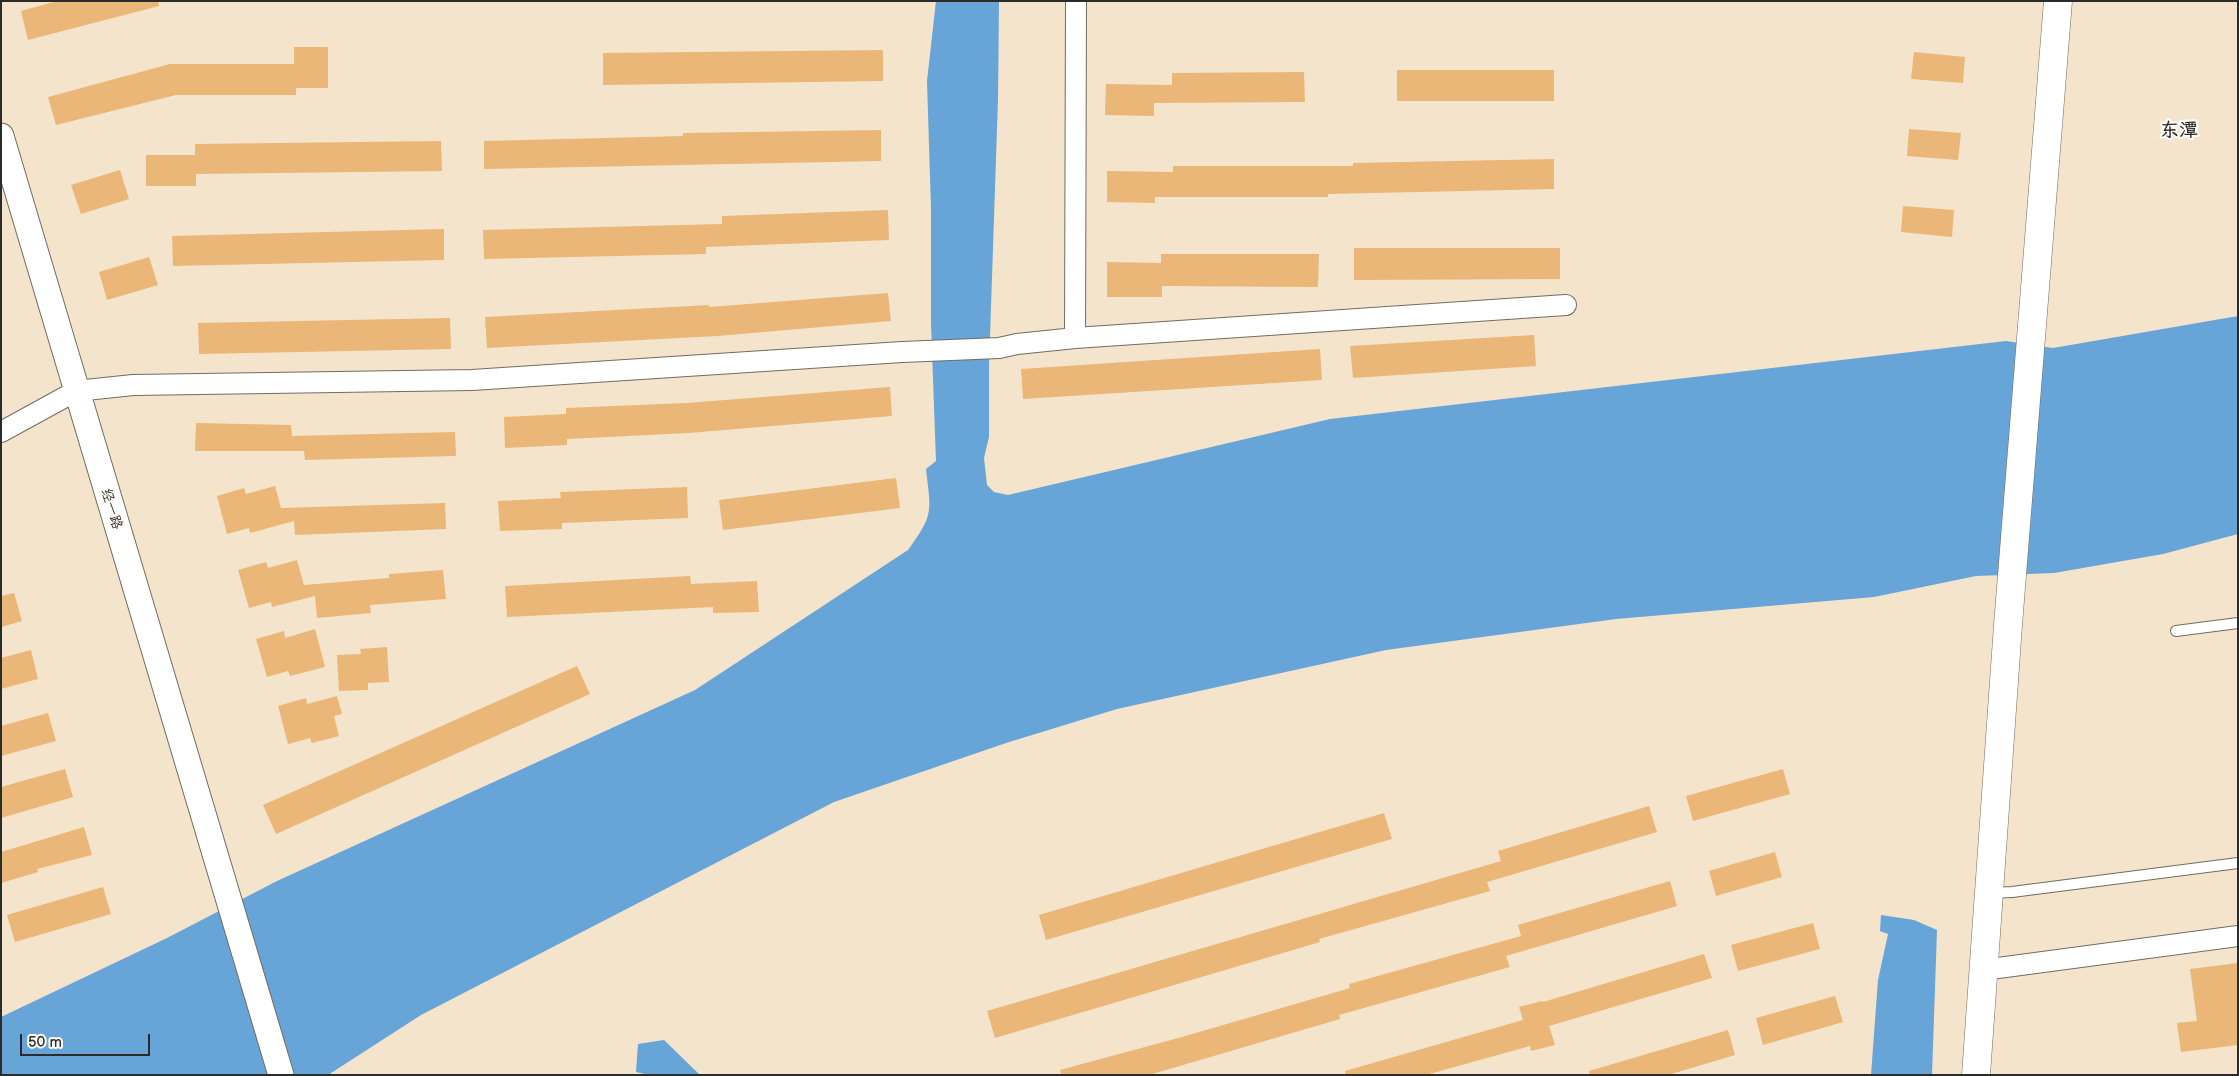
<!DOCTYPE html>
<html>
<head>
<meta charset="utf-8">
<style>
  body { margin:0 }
  #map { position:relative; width:2239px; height:1076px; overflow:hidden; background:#f4e4cb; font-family:"Balsamiq Sans",sans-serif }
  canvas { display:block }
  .frame { position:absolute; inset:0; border:2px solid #2b2b2b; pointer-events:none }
  .scale { position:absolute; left:20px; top:1034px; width:130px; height:22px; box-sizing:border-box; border:2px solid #2b2b2b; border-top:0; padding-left:6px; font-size:15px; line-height:18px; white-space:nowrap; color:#2b2b2b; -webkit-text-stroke:4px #fdfcf7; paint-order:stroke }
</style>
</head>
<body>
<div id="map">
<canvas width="2239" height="1076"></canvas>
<div class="frame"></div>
<div class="scale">50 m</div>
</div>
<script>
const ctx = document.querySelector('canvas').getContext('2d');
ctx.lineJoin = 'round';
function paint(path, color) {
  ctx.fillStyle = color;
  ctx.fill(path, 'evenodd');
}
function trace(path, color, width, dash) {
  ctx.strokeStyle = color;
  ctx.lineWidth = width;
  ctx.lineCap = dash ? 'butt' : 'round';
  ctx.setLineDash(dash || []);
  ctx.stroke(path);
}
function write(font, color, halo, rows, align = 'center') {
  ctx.font = font + ' "Balsamiq Sans","LXGW WenKai TC",sans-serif';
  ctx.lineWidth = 4.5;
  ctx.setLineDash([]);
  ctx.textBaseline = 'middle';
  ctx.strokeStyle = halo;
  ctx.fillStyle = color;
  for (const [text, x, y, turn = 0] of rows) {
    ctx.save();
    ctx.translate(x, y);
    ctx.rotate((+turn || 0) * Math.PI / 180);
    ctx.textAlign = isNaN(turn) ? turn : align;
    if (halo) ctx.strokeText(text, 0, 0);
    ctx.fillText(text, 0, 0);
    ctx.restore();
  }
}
paint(new Path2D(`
  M936 1H999L998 99 989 366V437L984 458 987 485 994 492 1008 495 1330 419 2006 341 2053 348 2238 316V534L2163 554 2054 573 1976 576 1874 597 1616 619 1386 650 1117 709 1006 743 834 802 421 1015 328 1075H1V1017L167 938 277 881 695 690 908 550C934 514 931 513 926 469L936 461 931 324V209L927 81Z
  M1881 915 1914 920 1937 930 1932 1075H1871L1878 980 1888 934 1880 931Z
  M664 1040 700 1075H649L636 1072 638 1044Z`), '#67a4d8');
paint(new Path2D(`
  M57 1H158L159 6 28 40 21 11Z
  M294 47H328V88H296V95H176L56 125 48 97 170 64H294Z
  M883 50V81L603 85V53Z
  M1914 52 1965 57 1963 83 1911 79Z
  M1397 70H1554V101H1397Z
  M1304 72 1305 102 1154 103V116L1105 115 1106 84 1172 85V73Z
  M1909 129 1961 133 1958 160 1907 156Z
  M881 130V161L484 169V141L683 136V133Z
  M441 141 442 171 196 174V186H146V155H195V144Z
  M1554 159V189L1328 194V197H1155V203L1107 202V171L1173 172V166H1353V163Z
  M120 170 129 199 81 214 71 185Z
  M1903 206 1954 210 1952 237 1901 232Z
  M888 210 889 240 706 247V254L484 259 483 230 722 224V216Z
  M444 229V260L173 266 172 236Z
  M1354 248H1560V279L1354 280Z
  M1161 254H1319L1318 287 1162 286V297H1107V262L1161 263Z
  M149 257 158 285 107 300 99 272Z
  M888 293 891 321 718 336 487 348 485 317 709 305V307Z
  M450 318 451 349 199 354 198 323Z
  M1534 335 1536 366 1353 378 1350 346Z
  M1320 349 1322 380 1023 399 1021 369Z
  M890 387 892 416 689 433 567 439V445L505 448 504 417 566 414V408L687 403Z
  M196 423 291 425 292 436 455 432 456 456 305 460 304 451H195Z
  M896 478 900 508 723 530 719 500Z
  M275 486 281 508 445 503 446 529 295 535 294 521 250 533 249 528 227 534 217 496 244 488 246 494Z
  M687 487 688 518 562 523V529L500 531 498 501 561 498 560 492Z
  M297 560 304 585 389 578V574L443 570 446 599 370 605 371 613 317 618 315 596 272 607 271 602 249 608 238 570 266 562 268 568Z
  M690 576 691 584 757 581 759 612 713 613V607L507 617 505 586Z
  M14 593 22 621 1 627V596Z
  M315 629 325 667 290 676 288 671 267 677 256 639 284 631 285 638Z
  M387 647 389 682 368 683V690L339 691 337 655 361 654 360 649Z
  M31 650 38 679 1 689V658Z
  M577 666 590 694 276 834 263 805Z
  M337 696 342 714 334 716 339 736 312 743 310 738 288 744 278 706 306 698 307 704Z
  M48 713 56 741 1 756V726Z
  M65 769 73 797 1 818V787Z
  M1783 769 1790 794 1693 821 1686 796Z
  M1649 806 1657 832 1487 882 1490 891 1319 939 1320 942 995 1038 987 1011 1501 861 1498 851Z
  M1384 813 1392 839 1046 940 1039 915Z
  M84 827 92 855 37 869 38 872 1 883V852Z
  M1775 852 1782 877 1716 896 1709 871Z
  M1670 881 1677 906 1506 956 1510 967 1339 1015 1340 1019 1149 1075H1061L1060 1070 1182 1037 1350 988 1349 984 1521 936 1518 925Z
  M103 887 111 914 15 942 7 915Z
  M1813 923 1820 949 1738 971 1731 945Z
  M1704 954 1712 978 1549 1026 1555 1045 1531 1051 1530 1046 1426 1075H1346L1345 1071 1523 1020 1519 1007 1542 1001 1543 1002Z
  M2238 963V1045L2181 1052 2177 1023 2197 1021 2190 969Z
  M1835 996 1843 1022 1763 1045 1756 1018Z
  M1728 1030 1735 1055 1668 1075H1590L1589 1071Z`), '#ebb778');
const service = new Path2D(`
  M2176 631 2238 623
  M1991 893 2012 892 2238 863`);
const minor = new Path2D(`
  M1075 338 1076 1
  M1 432 76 391 133 385 472 380 902 352 999 348 1017 344 1075 338 1566 305
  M1983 970 2238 936`);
const tertiary = new Path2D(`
  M1 136 281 1075`);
const secondary = new Path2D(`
  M1976 1075 2008 625 2058 1`);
trace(service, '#716c63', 12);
trace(minor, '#716c63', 22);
trace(tertiary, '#716c63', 27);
trace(secondary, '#716c63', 29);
trace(service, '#fff', 10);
trace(minor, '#fff', 20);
trace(tertiary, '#fff', 25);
trace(secondary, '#fff', 28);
write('14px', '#2b2b2b', '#fdfcf7', [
  ["经一路",111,509,73]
]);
write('bold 19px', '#2b2b2b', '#fdfcf7', [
  ["东潭",2179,131]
]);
</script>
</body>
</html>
